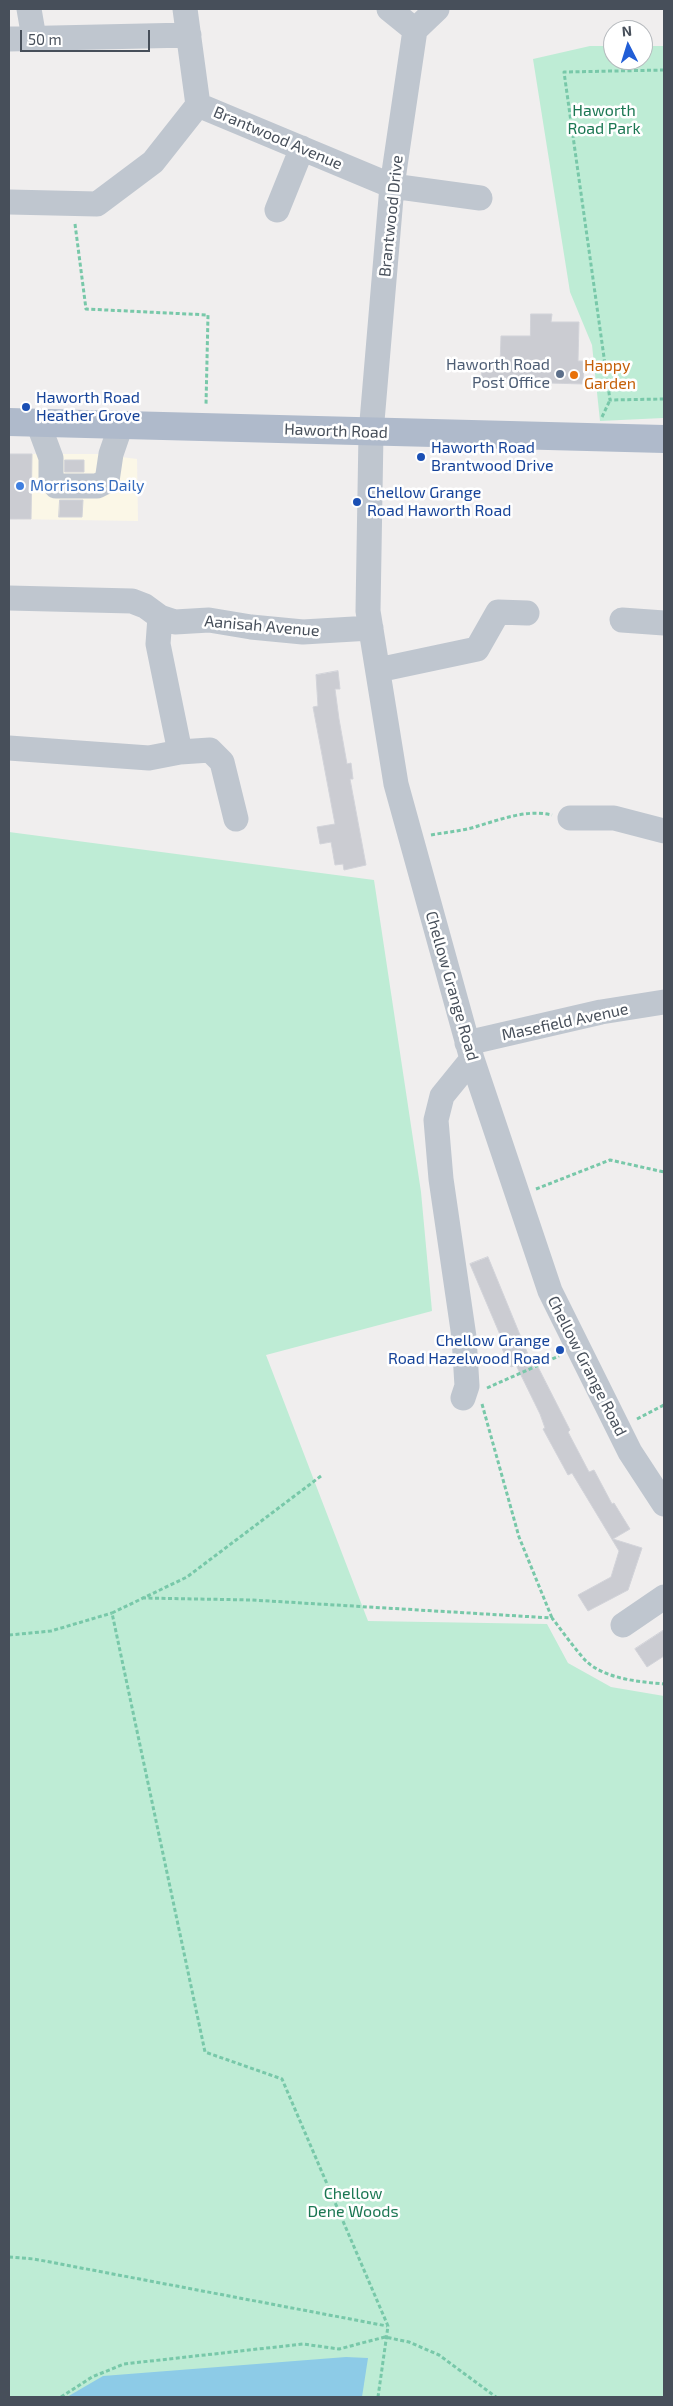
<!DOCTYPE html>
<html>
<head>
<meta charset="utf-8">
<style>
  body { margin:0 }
  #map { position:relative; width:673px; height:2406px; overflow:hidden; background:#f0eeee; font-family:"Exo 2",sans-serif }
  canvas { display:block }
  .frame { position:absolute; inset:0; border:10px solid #474f5a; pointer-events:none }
  .north { position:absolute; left:603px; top:20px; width:50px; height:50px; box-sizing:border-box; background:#fff; border:1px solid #b5b9bd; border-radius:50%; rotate:355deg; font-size:14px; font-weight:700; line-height:20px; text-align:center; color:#474f5a }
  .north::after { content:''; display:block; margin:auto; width:18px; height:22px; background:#225ed6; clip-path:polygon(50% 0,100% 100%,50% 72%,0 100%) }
  .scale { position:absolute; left:20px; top:30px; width:130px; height:22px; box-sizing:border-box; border:2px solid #474f5a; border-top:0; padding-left:6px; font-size:15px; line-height:18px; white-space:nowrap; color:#474f5a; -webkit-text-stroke:4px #fff; paint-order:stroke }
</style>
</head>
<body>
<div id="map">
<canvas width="673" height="2406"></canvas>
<div class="frame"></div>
<div class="north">N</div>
<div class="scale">50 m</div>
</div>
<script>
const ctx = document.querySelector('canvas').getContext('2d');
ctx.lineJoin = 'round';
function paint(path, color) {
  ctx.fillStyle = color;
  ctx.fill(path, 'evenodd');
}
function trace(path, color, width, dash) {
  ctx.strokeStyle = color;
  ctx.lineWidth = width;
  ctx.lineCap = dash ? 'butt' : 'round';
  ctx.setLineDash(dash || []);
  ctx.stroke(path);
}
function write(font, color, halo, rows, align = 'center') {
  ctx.font = font + ' "Exo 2",sans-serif';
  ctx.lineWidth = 5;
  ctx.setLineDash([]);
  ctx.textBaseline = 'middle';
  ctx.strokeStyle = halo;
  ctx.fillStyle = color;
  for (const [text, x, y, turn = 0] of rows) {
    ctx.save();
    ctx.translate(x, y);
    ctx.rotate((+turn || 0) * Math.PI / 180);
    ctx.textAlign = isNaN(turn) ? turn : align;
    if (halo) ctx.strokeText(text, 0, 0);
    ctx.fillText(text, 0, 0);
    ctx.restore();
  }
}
paint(new Path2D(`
  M9 454H98L137 459 138 521 9 519Z`), '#fbf7e7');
paint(new Path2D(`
  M590 46H613V60H643V46H664L663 418 600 421 592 345 570 292 533 59Z
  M9 832 374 880 421 1192 432 1311 266 1355 368 1621 547 1624 568 1663 611 1687 664 1696V2397H9Z`), '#beecd5');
paint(new Path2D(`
  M346 2357 368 2358 362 2397H67L103 2376Z`), '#8dcbe7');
const building = new Path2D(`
  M531 314H552L551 322H579L578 361H584L583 384 481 381 482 364 500 365 501 336H530Z
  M9 454H32L31 519H9Z
  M65 460H84V472H65Z
  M60 500H83L82 517H59Z
  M338 671 340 689H335L339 719 347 764 351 763 353 779H350L366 865 344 870 343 864 335 865 331 842 320 844 317 827 335 824 313 707 318 706 316 675Z
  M488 1257 534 1369 538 1367 570 1430 568 1432 589 1472 594 1470 612 1504 614 1503 630 1529 613 1539 642 1548 628 1590 588 1611 578 1595 611 1577 619 1551 572 1473 568 1475 543 1429 545 1428 540 1414 516 1365 511 1367 504 1353 498 1339 501 1337 470 1264Z
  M664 1630V1656L647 1667 635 1649Z`);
paint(building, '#cbccd2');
trace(building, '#d2d3d9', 1);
trace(new Path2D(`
  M664 70 564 72 610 400 664 399
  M75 224 86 309 208 315 206 405
  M602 417 610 400
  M431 835C447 832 463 831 478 826 502 819 527 809 552 815
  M536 1189 610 1160 664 1172
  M487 1388 559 1356
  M482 1404 519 1537 552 1618
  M637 1419 664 1405
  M321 1476 187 1577 112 1613 205 2052 282 2079 388 2326 378 2397
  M142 1598 252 1600 552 1618C563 1632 574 1648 586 1661 605 1679 640 1682 664 1684
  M9 1635 51 1631 112 1613
  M9 2257 34 2259 387 2326
  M61 2397 92 2377 124 2364 303 2344 339 2349 385 2337 409 2342 439 2355 496 2397`), '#78c8a9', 3, [4, 2.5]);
trace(new Path2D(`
  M29 9 34 38
  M185 9 198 105 392 186 480 198
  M389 9 415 30
  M437 9 415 30 392 186 371 433 368 611 396 784 472 1059 550 1291 630 1452 664 1504
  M9 39 189 35
  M9 202 97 204 153 162 198 105
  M277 210 302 148
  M38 423 51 458V479L56 486H97L107 481 111 454 121 425
  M9 598 132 601 145 606 160 617 175 622 209 620 251 627 303 632 371 628
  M622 620 664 623
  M378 670 477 649 498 612 527 613
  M9 748 149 758 180 752 158 644 160 617
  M180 752 210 750 222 762 236 819
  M570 818H614L664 831
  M467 1043 601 1012 664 1002
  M463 1398 467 1386 464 1337 441 1179 436 1120 442 1096 472 1059
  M623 1625 664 1597`), '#bfc6cf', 25);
trace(new Path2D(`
  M9 422 664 439`), '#afbacb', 28);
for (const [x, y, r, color] of [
  [560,374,5,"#5c6f8a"],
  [574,375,5,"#e8710a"],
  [26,407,5,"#1a4fb4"],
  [421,457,5,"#1a4fb4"],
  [20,486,5,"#3f7fe0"],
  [357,502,5,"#1a4fb4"],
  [560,1350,5,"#1a4fb4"]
]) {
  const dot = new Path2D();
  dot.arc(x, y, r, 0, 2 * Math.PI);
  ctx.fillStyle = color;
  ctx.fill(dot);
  trace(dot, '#fff', 2);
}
write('16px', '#1b7753', '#fff', [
  ["Haworth",604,111],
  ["Road Park",604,129],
  ["Chellow",353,2194],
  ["Dene Woods",353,2212]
]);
write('16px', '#474f5a', '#fff', [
  ["Brantwood Avenue",278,138,23],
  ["Brantwood Drive",391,216,-84],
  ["Haworth Road",336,431,2],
  ["Aanisah Avenue",262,626,5],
  ["Chellow Grange Road",452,986,74],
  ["Masefield Avenue",565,1022,-12],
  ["Chellow Grange Road",587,1366,63]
]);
write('16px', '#4e5e75', '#fff', [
  ["Haworth Road",550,365],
  ["Post Office",550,383]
], 'right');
write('16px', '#c56008', '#fff', [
  ["Happy",584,366],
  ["Garden",584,384]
], 'left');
write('16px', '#164399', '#fff', [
  ["Haworth Road",36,398],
  ["Heather Grove",36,416],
  ["Haworth Road",431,448],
  ["Brantwood Drive",431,466],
  ["Chellow Grange",367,493],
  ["Road Haworth Road",367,511],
  ["Chellow Grange",550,1341,"right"],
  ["Road Hazelwood Road",550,1359,"right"]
], 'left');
write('16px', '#366cbe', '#fff', [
  ["Morrisons Daily",30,486]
], 'left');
</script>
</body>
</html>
